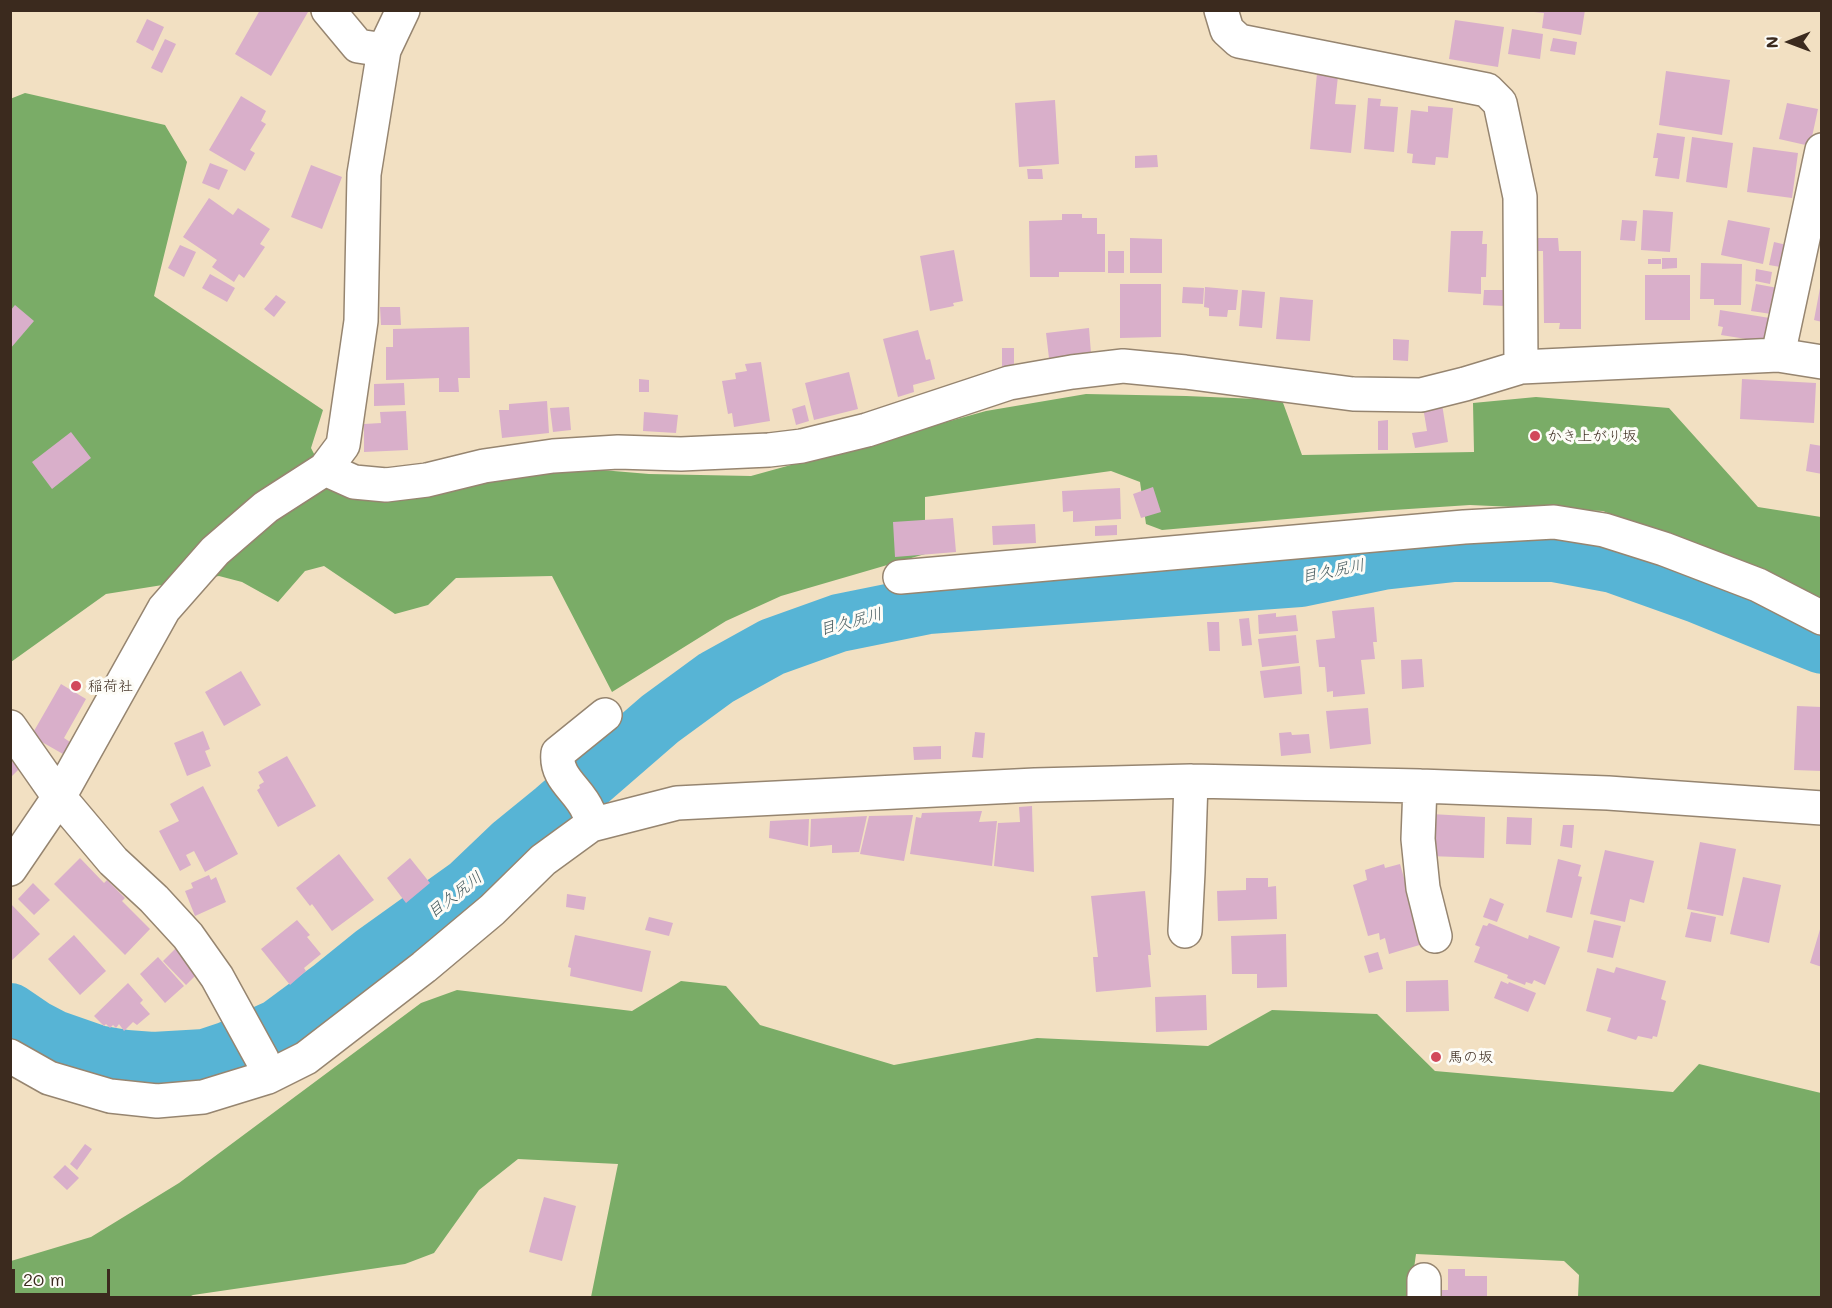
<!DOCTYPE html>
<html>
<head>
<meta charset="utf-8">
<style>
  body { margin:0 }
  #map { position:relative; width:1832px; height:1308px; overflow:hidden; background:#f2e0c2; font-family:Mali,sans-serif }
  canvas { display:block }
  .frame { position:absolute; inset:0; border:12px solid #3b2a1e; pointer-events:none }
  .north { position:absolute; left:1760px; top:12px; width:60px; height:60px; -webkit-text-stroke:4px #fdfcf7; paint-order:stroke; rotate:269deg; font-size:16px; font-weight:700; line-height:24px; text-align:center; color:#3b2a1e }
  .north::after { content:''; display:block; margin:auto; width:21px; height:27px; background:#3b2a1e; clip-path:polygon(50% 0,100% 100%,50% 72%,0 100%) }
  .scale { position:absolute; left:12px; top:1269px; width:98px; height:27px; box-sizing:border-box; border:3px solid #3b2a1e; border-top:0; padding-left:8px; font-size:18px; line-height:21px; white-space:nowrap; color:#3b2a1e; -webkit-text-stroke:4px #fdfcf7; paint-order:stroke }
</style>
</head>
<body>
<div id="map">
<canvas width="1832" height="1308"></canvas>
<div class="frame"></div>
<div class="north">N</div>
<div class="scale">20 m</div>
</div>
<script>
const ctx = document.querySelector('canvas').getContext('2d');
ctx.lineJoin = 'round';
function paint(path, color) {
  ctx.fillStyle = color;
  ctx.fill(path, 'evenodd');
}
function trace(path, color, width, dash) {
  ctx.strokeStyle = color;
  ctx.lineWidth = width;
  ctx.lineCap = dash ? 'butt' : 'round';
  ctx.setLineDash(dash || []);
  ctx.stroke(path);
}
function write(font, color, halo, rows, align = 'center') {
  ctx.font = font + ' Mali,"Klee One",sans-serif';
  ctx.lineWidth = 6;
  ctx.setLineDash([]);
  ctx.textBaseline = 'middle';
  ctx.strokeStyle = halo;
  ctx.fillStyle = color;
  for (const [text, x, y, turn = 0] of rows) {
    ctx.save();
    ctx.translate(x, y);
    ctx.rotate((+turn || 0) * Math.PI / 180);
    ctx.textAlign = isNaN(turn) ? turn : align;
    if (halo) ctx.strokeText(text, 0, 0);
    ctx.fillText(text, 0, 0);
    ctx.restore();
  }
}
paint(new Path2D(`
  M25 93 165 125 187 162 154 296 323 410 311 448 331 487 578 468 649 474 751 476 986 411 1086 394 1186 396 1282 400 1302 455 1474 452 1473 403 1536 397 1669 408 1758 507 1821 517V601L1603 511 1470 505 1378 511 1162 530 1146 524 1140 482 1111 471 925 497V554L781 596 726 621 612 692 552 576 456 578 428 605 395 614 324 566 305 571 278 602 242 582 219 576 106 594 11 662 10 99Z
  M681 981 726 986 760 1025 894 1065 1037 1038 1208 1046 1272 1010 1377 1014 1435 1071 1673 1092 1699 1064 1821 1093V1297H1578L1579 1275 1564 1261 1416 1254 1410 1297H591L618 1164 518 1159 479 1190 434 1253 405 1264 193 1295 189 1297 11 1298V1261L91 1237 179 1183 421 1003 457 990 632 1011Z`), '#7aac67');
trace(new Path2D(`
  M10 1012 35 1029 54 1039 97 1054 126 1059 153 1061 205 1058 229 1050 278 1028 332 988 374 954 469 886 512 845 555 810 660 719 716 678 772 647 839 623 928 605 1300 578 1382 561 1454 553H1554L1613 564 1697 594 1822 645`), '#57b4d5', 58);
paint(new Path2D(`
  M260 10 308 12 271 76 235 54Z
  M1534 10H1585L1581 35 1542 28 1544 13 1534 12Z
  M147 19 164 27 153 51 136 42Z
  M1455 20 1504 27 1498 67 1449 59Z
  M1512 29 1543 34 1540 59 1508 54Z
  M1553 38 1577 42 1575 55 1550 51Z
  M165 39 176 44 162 73 151 68Z
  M1666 71 1730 80 1722 135 1659 125Z
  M1317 73 1338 76 1335 104 1356 105 1351 153 1310 149Z
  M241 96 266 111 261 121 266 124 250 150 255 153 245 171 209 150Z
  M1368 98 1381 99 1380 106 1398 107 1394 152 1364 149Z
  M1055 100 1059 164 1019 167 1015 103Z
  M1787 103 1818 109 1810 146 1779 139Z
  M1428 106 1453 108 1448 158 1436 157 1435 165 1412 163 1413 154 1407 153 1411 110 1428 112Z
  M1657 133 1685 137 1679 179 1655 176 1658 158H1653Z
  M1692 137 1733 143 1727 188 1686 182Z
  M1753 147 1798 153 1792 198 1747 192Z
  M1157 155 1158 167 1135 168V156Z
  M210 163 228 170 219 190 202 183Z
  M311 165 342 177 322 229 291 217Z
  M1027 169H1042L1043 179H1028Z
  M209 198 233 215 238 208 270 229 260 244 265 247 244 278 239 274 234 282 212 267 217 260 183 237Z
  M1643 210 1673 212 1670 252 1641 250Z
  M1062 214H1082V218H1097V234H1105V272H1059V277H1030L1029 221 1062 220Z
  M1622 220 1637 221 1635 241 1620 240Z
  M1728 220 1770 228 1763 264 1721 255Z
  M1451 231H1483L1482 244H1487L1486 277H1481V294L1448 292Z
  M1130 238 1162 239V273H1130Z
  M1538 238H1558L1559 251H1581V329H1559L1560 323H1544L1543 251H1537Z
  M1774 242 1791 246 1786 268 1769 265Z
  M180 245 196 252 184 277 168 268Z
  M954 250 963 301 953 303 954 306 930 311 920 256Z
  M1108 251H1124V273H1108Z
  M1662 258H1677V268L1662 269Z
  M1648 259H1661V264H1648Z
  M1701 263 1742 264 1741 305H1714V299H1700Z
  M1756 269 1772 272 1770 284 1755 281Z
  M210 274 235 288 227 302 202 288Z
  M1645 275H1690V320H1645Z
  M1120 284H1161V337L1120 338Z
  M1756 284 1789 290 1785 316 1751 311Z
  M1183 287 1204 288 1203 304 1182 303Z
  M1205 287 1238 290 1236 310H1228L1227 317 1209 316V308L1204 307Z
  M1820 288H1822V322L1814 320Z
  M1242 290 1265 292 1262 328 1239 326Z
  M1484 290H1505V306L1483 305Z
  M276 295 286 302 274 317 264 309Z
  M1280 297 1313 300 1310 341 1276 339Z
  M15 305 34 321 10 349V311Z
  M380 307H400L401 325H381Z
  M1720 310 1776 319 1772 343 1721 335 1723 327 1718 326Z
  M469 327 470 378H458L459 392H439V378L386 380V347H393V329Z
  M1089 328 1091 353 1049 358 1046 333Z
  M918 330 926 360 930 359 935 379 913 385 914 392 898 397 883 339Z
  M1393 339 1409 340 1408 361 1393 360Z
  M1002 348H1014V371H1002Z
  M761 362 770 421 734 427 732 413 728 414 722 381 736 379 735 373 747 371 745 364Z
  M849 372 858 409 814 420 805 383Z
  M639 379 649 380V392H639Z
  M1742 379 1816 383 1814 423 1740 419Z
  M404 383 405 405 374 406V384Z
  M547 401 549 433 502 438 499 410H509V404Z
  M1442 404 1448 442 1415 448 1412 433 1427 431 1423 407Z
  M805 405 809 421 796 425 792 409Z
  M569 407 571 430 553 432 550 408Z
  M406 411 408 450 364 452V424L381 423 380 412Z
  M644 412 678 415 676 433 643 431Z
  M1388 420V450H1378V421Z
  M71 432 91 458 52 489 32 462Z
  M1810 444 1822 446V474L1806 471Z
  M1153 487 1161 512 1141 518 1133 494Z
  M1120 488 1121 519 1073 522V511L1063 512 1062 491Z
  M953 518 956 552 895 557 893 522Z
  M1035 524 1036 543 993 545 992 526Z
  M1117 525V535L1095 536V526Z
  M1374 607 1377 642H1373L1375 659 1361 660 1365 694 1333 697V691L1327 692 1325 667H1319L1316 640 1335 638 1332 611Z
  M1276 613V617L1296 615 1298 631 1259 634 1258 615Z
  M1249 618 1252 645 1242 646 1239 619Z
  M1207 622H1219L1220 651H1209Z
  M1296 635 1299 663 1262 667 1258 639Z
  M1422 659 1424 687 1402 689 1401 660Z
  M1300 666 1302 694 1264 698 1260 671Z
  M241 671 261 705 224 726 205 692Z
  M61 684 86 699 64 738 70 742 63 754 33 737 35 732 34 731Z
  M1797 706 1822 707V771L1794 770Z
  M1368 708 1371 744 1330 749 1326 711Z
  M203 731 210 749 205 751 211 766 187 776 174 743Z
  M975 732 985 733 983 758 972 757Z
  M1291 732 1292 735 1309 734 1311 753 1281 756 1279 733Z
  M941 746V759L914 760 913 747Z
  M287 756 316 806 278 827 257 790 260 788 259 785 264 782 258 772Z
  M10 760 20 768 10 778Z
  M203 786 238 854 205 872 194 851 186 855 191 865 180 871 159 831 179 821 170 804Z
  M1032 806 1034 872 994 866 998 823 1020 822 1019 807Z
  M982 811 979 822 997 821 992 866 910 854 916 817 921 818 922 813Z
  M1431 814 1485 817 1484 858 1429 856Z
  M913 815 904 861 860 854 869 816Z
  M867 816 859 852 832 853V845L810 847 811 819Z
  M1507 817 1532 818 1531 845 1506 844Z
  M809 819 808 846 769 838 770 821Z
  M1563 825H1574L1572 848 1560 846Z
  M1700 842 1736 849 1723 916 1687 909Z
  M1605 850 1654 861 1644 903 1630 899 1625 922 1590 914Z
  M339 854 374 900 332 931 312 904 310 906 296 888Z
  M80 858 104 883 107 880 125 898 122 901 150 929 125 955 54 884Z
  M410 858 430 883 406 903 387 878Z
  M1558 859 1581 865 1578 876 1582 877 1572 918 1546 912Z
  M1384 864 1385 868 1400 864 1423 944 1389 954 1385 938 1380 940 1379 933 1368 936 1353 885 1367 880 1365 870Z
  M209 875 211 880 216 877 226 902 195 916 185 891 193 888 191 883Z
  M1743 877 1781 885 1769 943 1730 934Z
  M1246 878H1268V887L1276 886 1277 919 1218 921 1217 891 1246 890Z
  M33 883 50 900 34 915 18 899Z
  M1145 891 1151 955H1148L1151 987 1096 992 1093 957H1098L1091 896Z
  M567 894 586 897 584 910 566 907Z
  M1490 898 1504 904 1497 922 1483 917Z
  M10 903 40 934 10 962Z
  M1691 912 1716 917 1711 942 1685 937Z
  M649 917 673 923 669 936 645 930Z
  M297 920 310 935 307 937 321 954 304 968 306 971 290 985 261 949Z
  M1594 920 1621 926 1613 958 1587 952Z
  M1489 923 1528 939 1529 935 1560 947 1545 985 1534 980 1532 984 1526 982 1525 985 1507 978 1508 975 1474 962 1480 947 1475 945 1483 925 1487 926Z
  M1821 926H1822V967L1810 963Z
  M1286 934 1287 987 1257 988V974H1232L1231 936Z
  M74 935 106 971 80 995 48 959Z
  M575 935 651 951 642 992 570 976 571 968 568 967Z
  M177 947 199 972 186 985 163 961Z
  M1378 952 1383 969 1369 973 1364 956Z
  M158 957 184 986 165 1003 140 974Z
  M1616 967 1666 981 1661 999 1666 1001 1657 1037 1653 1036 1652 1039 1638 1036 1636 1040 1607 1031 1611 1018 1586 1011 1597 968 1614 973Z
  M1448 980 1449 1011 1406 1012V981Z
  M1501 981 1508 984 1509 982 1536 993 1528 1012 1494 998Z
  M128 983 143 1000 140 1003 150 1014 137 1025 133 1022 124 1031 119 1024 116 1028 113 1025 110 1028 106 1024 104 1026 94 1016Z
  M1206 995 1207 1030 1156 1032 1155 997Z
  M85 1144 92 1149 77 1170 70 1164Z
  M65 1165 79 1178 67 1190 53 1177Z
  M544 1197 576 1206 562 1261 529 1252Z
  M1448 1269H1465V1276H1487V1298H1442V1290H1448Z`), '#d9afca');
const minor = new Path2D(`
  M328 10 358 46 384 50
  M1221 10 1227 30 1239 41 1487 90 1500 103 1520 197 1521 367
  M1778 355 1822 150
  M325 469 354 482 386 485 427 480 484 466 553 456 618 452 681 454 769 450 802 446 867 430 1009 383 1072 372 1123 366 1185 372 1353 394 1421 395 1465 384 1521 367 1778 355 1822 362
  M900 577 1464 527 1554 522 1604 530 1664 549 1758 585 1822 618
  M10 727 59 797 113 861 154 899 188 936 217 977 262 1059 268 1077
  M1420 786 1418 839 1423 888 1435 936
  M591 825C590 820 590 815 588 811 579 789 555 779 558 753L605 715
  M10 869 59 797 164 609 215 551 266 507 325 469 343 445 361 321 364 174 384 50 403 10
  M1185 931 1188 872 1191 781
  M10 1056 49 1078 110 1096 157 1101 203 1097 268 1077 306 1058 424 967 492 910 543 860 591 825 677 803 1035 785 1191 781 1420 786 1608 793 1822 808
  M1424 1280V1298`);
trace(minor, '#968570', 36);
trace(minor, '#fff', 33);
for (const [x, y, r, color] of [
  [1535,436,6,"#d1495b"],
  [76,686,6,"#d1495b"],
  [1436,1057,6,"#d1495b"]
]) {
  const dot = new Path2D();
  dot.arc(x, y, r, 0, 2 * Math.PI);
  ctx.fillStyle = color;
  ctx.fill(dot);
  trace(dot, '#fdfcf7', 2);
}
write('15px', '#3b2a1e', '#fdfcf7', [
  ["かき上がり坂",1547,436],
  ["稲荷社",88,686],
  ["馬の坂",1448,1057]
], 'left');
write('italic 16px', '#455a5e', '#fdfcf7', [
  ["目久尻川",1333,571,-11],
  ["目久尻川",851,622,-15],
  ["目久尻川",455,895,-38]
]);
</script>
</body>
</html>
